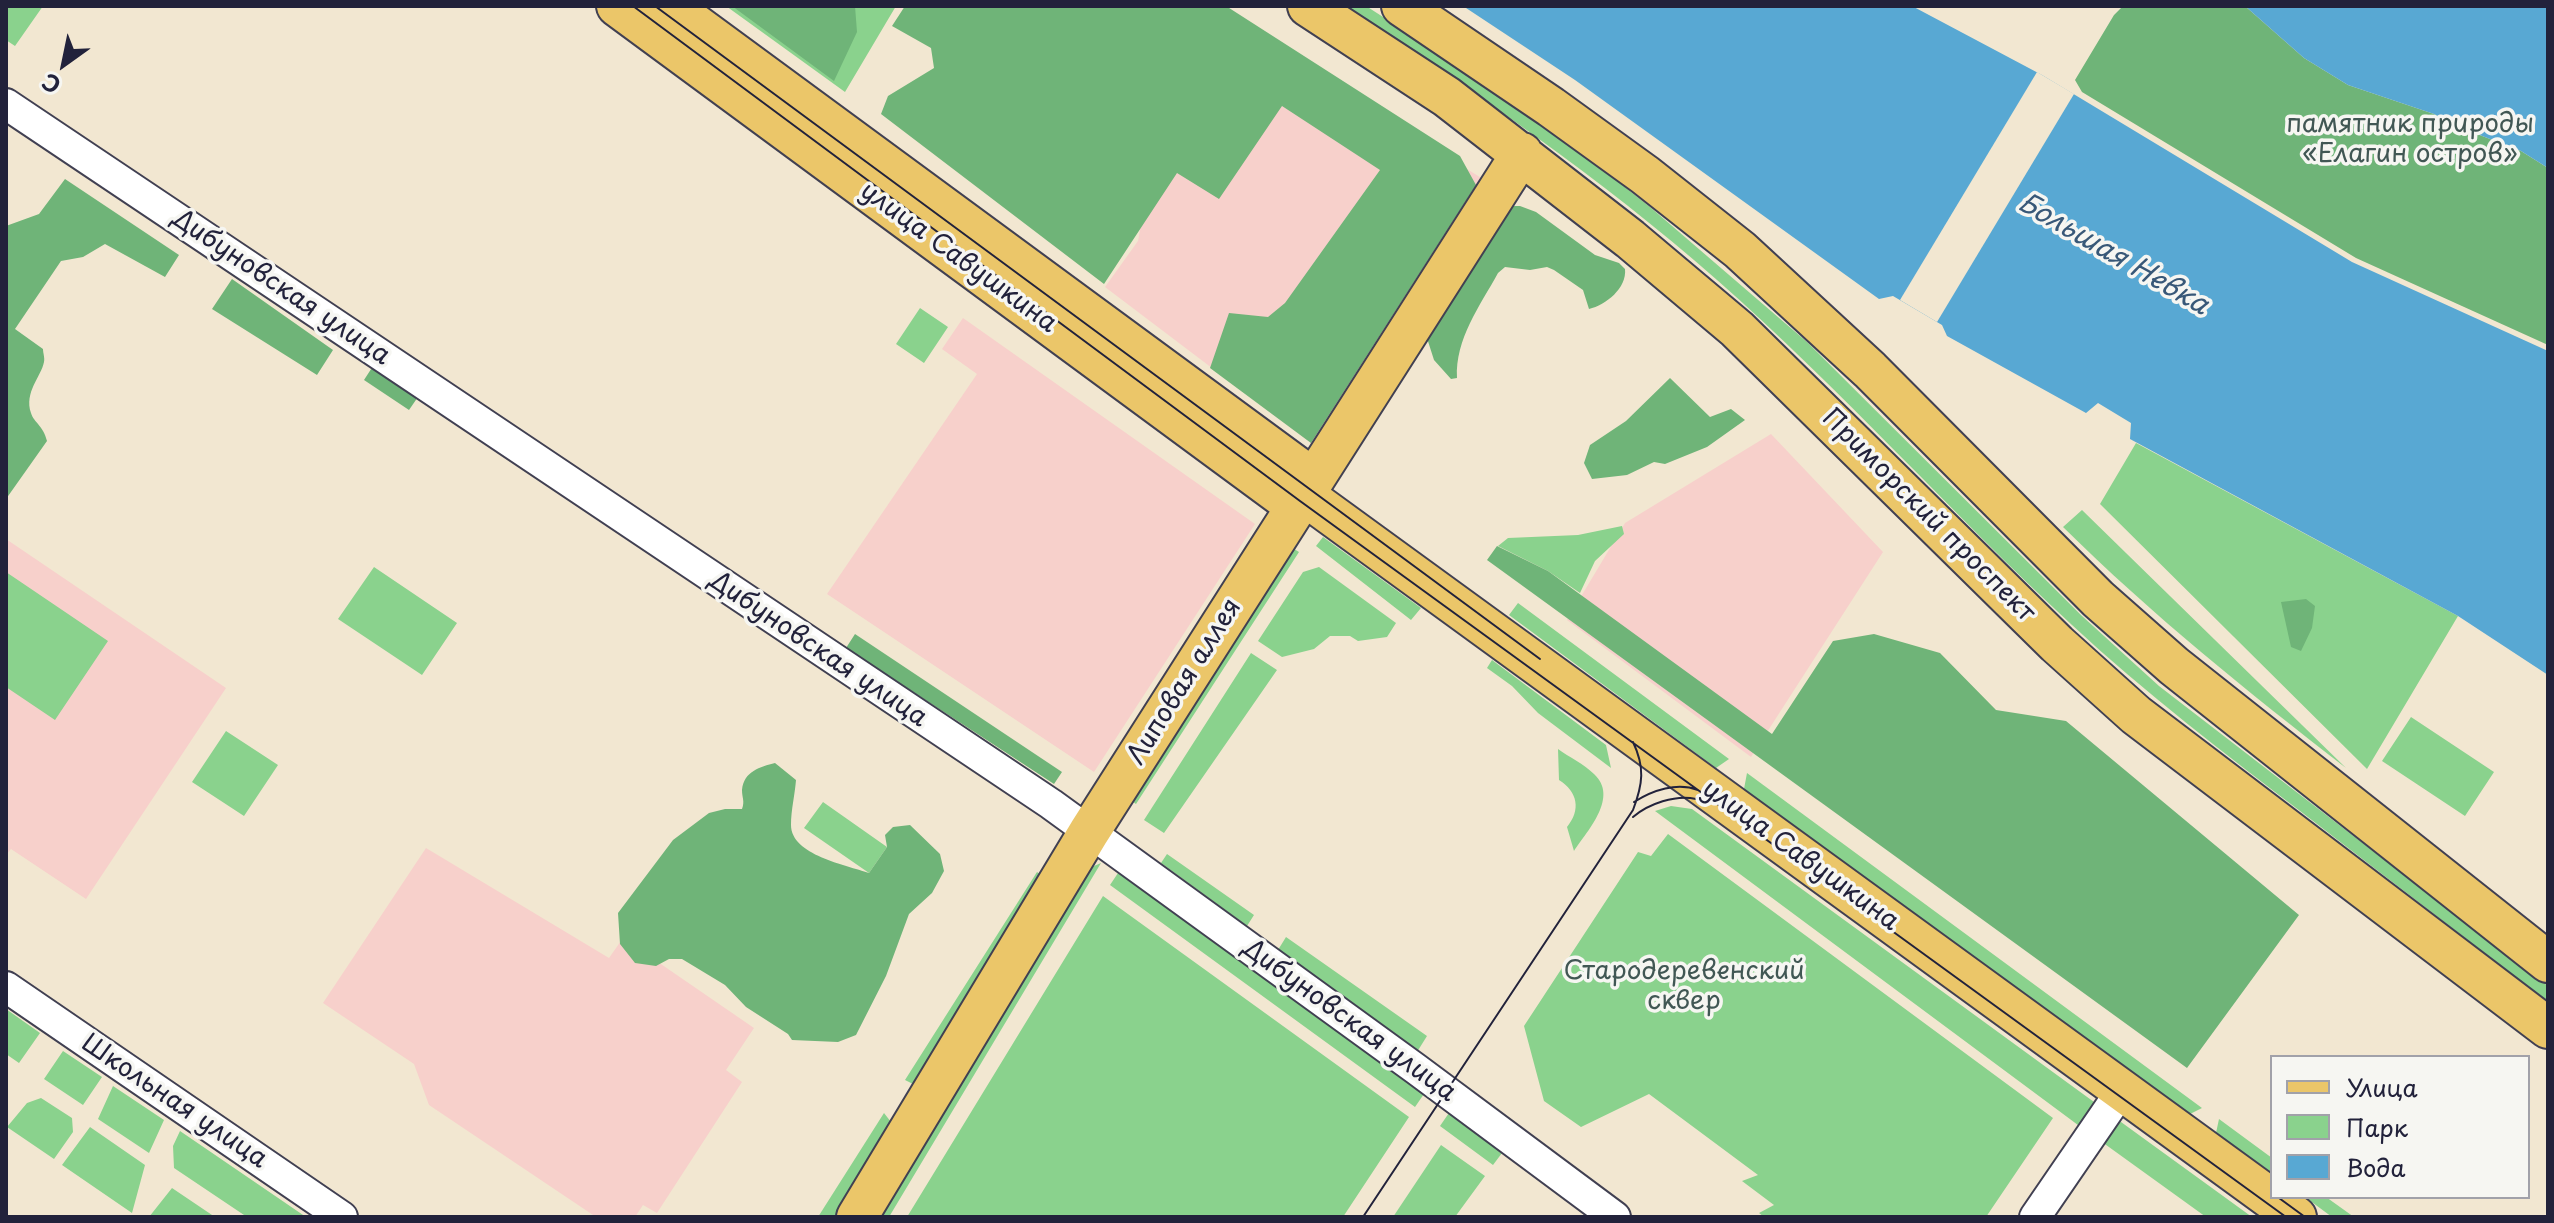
<!DOCTYPE html>
<html>
<head>
<meta charset="utf-8">
<style>
  body { margin:0 }
  #map { position:relative; width:2554px; height:1223px; overflow:hidden; background:#f2e7d1; font-family:"Playpen Sans",sans-serif }
  canvas { display:block }
  .frame { position:absolute; inset:0; border:8px solid #22223b; pointer-events:none }
  .legend { position:absolute; left:2270px; top:1055px; width:260px; height:144px; box-sizing:border-box; background:#f6f6f2; border:2px solid #a1a1a9; margin:0; padding:10px 14px; list-style:none; font-size:24px; color:#22223b }
  .legend li { display:flex; align-items:center; gap:16px; height:40px }
  .legend b { width:40px; border:2px solid #a1a1a9 }
  .north { position:absolute; left:24px; top:24px; width:80px; height:80px; -webkit-text-stroke:6px #f6f6f2; paint-order:stroke; rotate:213deg; font-size:22px; font-weight:700; line-height:32px; text-align:center; color:#22223b }
  .north::after { content:''; display:block; margin:auto; width:28px; height:36px; background:#22223b; clip-path:polygon(50% 0,100% 100%,50% 72%,0 100%) }
</style>
</head>
<body>
<div id="map">
<canvas width="2554" height="1223"></canvas>
<div class="frame"></div>
<ul class="legend">
<li><b style="height:10px;background:#ebc669"></b>Улица</li>
<li><b style="height:22px;background:#8ad28d"></b>Парк</li>
<li><b style="height:22px;background:#58a8d3"></b>Вода</li>
</ul>
<div class="north">С</div>
</div>
<script>
const ctx = document.querySelector('canvas').getContext('2d');
ctx.lineJoin = 'round';
function paint(path, color) {
  ctx.fillStyle = color;
  ctx.fill(path, 'evenodd');
}
function trace(path, color, width, dash) {
  ctx.strokeStyle = color;
  ctx.lineWidth = width;
  ctx.lineCap = dash ? 'butt' : 'round';
  ctx.setLineDash(dash || []);
  ctx.stroke(path);
}
function write(font, color, halo, rows, align = 'center') {
  ctx.font = font + ' "Playpen Sans",sans-serif';
  ctx.lineWidth = 7;
  ctx.setLineDash([]);
  ctx.textBaseline = 'middle';
  ctx.strokeStyle = halo;
  ctx.fillStyle = color;
  for (const [text, x, y, turn = 0] of rows) {
    ctx.save();
    ctx.translate(x, y);
    ctx.rotate((+turn || 0) * Math.PI / 180);
    ctx.textAlign = isNaN(turn) ? turn : align;
    if (halo) ctx.strokeText(text, 0, 0);
    ctx.fillText(text, 0, 0);
    ctx.restore();
  }
}
paint(new Path2D(`
  M1282 53 1483 179 1311 443 1105 287 1138 241 1142 219 1249 58Z
  M963 318 1255 524 1094 772 827 594 977 374 942 349Z
  M1771 434 1883 552 1751 757 1567 620 1625 523Z
  M6 539 226 688 86 899 11 849 6 855Z
  M426 848 609 958 623 938 754 1028 726 1070 742 1082 657 1213 643 1205 635 1217H596L429 1105 414 1064 323 1003Z`), '#f7d0cb');
paint(new Path2D(`
  M6 6H43L15 46 6 40Z
  M726 6H896L845 92Z
  M1343 6H1366L1464 69 1568 142 1650 207 1807 342 2082 616 2159 686 2548 986 2547 1001C2466 939 2385 876 2304 814 2225 754 2145 693 2072 625 1951 513 1841 389 1717 280 1600 177 1473 90 1343 6Z
  M920 308 948 327 924 363 896 344Z
  M2136 443 2458 616 2367 769 2100 504Z
  M2082 510 2346 768C2248 692 2152 615 2063 527Z
  M1622 526 1624 534 1595 561 1580 593 1548 571 1498 546 1508 538 1578 535Z
  M1323 537 1421 608 1411 620 1316 546Z
  M1291 547 1299 552 1136 804 1129 799Z
  M374 567 457 623 422 675 338 619Z
  M1319 567 1396 623 1387 637 1358 641 1350 636H1330L1314 649 1282 657 1258 641 1303 572Z
  M6 572 108 641 55 720 6 687Z
  M1518 603 1729 759 1716 768 1509 615Z
  M1251 653 1277 670 1164 833 1144 820Z
  M1492 660 1606 745 1611 768 1538 713 1512 686 1487 668Z
  M2411 717 2494 772 2465 816 2382 761Z
  M226 731 278 765 244 816 192 782Z
  M1558 749C1569 757 1584 764 1594 774 1619 797 1588 830 1574 851L1567 827C1581 810 1578 792 1559 780Z
  M1747 773 2202 1108 2190 1114 1744 789Z
  M823 802 887 847 869 873 804 828Z
  M1671 806 1692 809 2094 1102 2096 1105 2082 1128 1655 811Z
  M1668 834 2053 1118 1986 1217H1764L1759 1213 1774 1205 1742 1181 1758 1175 1649 1094 1581 1127 1544 1101 1524 1026 1638 852 1651 856Z
  M1167 854 1254 915 1247 926 1161 863Z
  M1101 863 889 1217H879L1087 869Z
  M1122 867 1426 1091 1415 1107 1110 885Z
  M1037 872 1043 876 915 1085 905 1080Z
  M1103 896 1409 1117 1343 1217H907Z
  M1286 937 1427 1036 1417 1052 1278 950Z
  M6 1009 40 1033 19 1063 6 1054Z
  M63 1051 102 1077 83 1105 44 1079Z
  M113 1086 164 1120 149 1153 98 1119Z
  M41 1098 72 1118 73 1132 54 1159 7 1127 27 1103Z
  M1451 1110 1505 1149 1493 1165 1440 1126Z
  M884 1113 891 1122 890 1128 837 1217H818Z
  M2219 1119 2272 1158V1173L2216 1133Z
  M2121 1122 2252 1217H2206L2102 1142 2117 1123Z
  M90 1127 145 1165 132 1213 62 1165Z
  M180 1131 306 1217H247L174 1168 173 1146Z
  M1441 1145 1485 1176 1455 1217H1393Z
  M172 1188 215 1217H149Z
  M2305 1197H2326L2354 1217H2332Z`), '#8ad28d');
paint(new Path2D(`
  M732 6H855L857 32 834 81Z
  M905 6H1226L1460 156 1476 185 1311 443 1210 368 1229 313 1268 317 1285 303 1380 170 1282 106 1219 199 1177 173 1104 284 881 114 888 96 934 68 931 48 892 26Z
  M2123 6H2245L2304 58 2348 85 2434 114 2459 127 2521 151 2548 168V345L2356 258 2082 92 2075 80 2114 15Z
  M65 179 179 255 165 277 105 244 83 257 61 261 15 329 43 349C43 353 45 358 44 362 41 377 24 392 31 413 34 423 43 425 47 441L6 499V226L39 214Z
  M1512 206H1520L1536 212 1595 255 1619 263 1625 269C1627 288 1606 305 1589 309L1583 290 1554 270 1547 267 1530 270 1505 267 1498 273C1480 306 1455 339 1457 378L1451 379 1434 360 1426 335Z
  M232 279 333 350 317 375 212 309Z
  M375 363 420 394 409 410 364 380Z
  M1670 378 1710 417 1731 409 1745 420 1707 447 1665 464 1654 462 1627 475 1592 479 1584 463 1590 445 1626 421Z
  M1497 546 1548 571 1772 734 1833 641 1874 634 1940 653 1996 710 2066 721 2299 915 2187 1068 1487 560Z
  M2306 599 2315 606 2312 628 2301 651 2291 647 2281 602Z
  M855 634 1062 772 1054 784 846 648Z
  M775 763 796 780C795 794 791 810 791 825 791 855 846 865 869 873L887 847 885 835 893 827 910 825 940 854 944 871 932 893 909 914 886 976 856 1035 838 1042 792 1040 788 1034 746 1007 725 985 682 959H669L656 966 635 963 620 944 618 913 673 840 709 813 725 809H742C745 801 742 798 742 790 744 771 760 767 775 763Z`), '#6fb478');
paint(new Path2D(`
  M1463 6H1912L2042 75 2352 262 2548 351V675L2458 616 2130 439 2131 423 2098 403 2086 413 1947 336 1942 325 1893 296 1879 299 1575 80Z
  M2245 6H2548V168L2521 151 2459 127 2434 114 2348 85 2304 58Z`), '#58a8d3');
paint(new Path2D(`
  M2037 72 2074 94 1937 322 1900 300Z`), '#f2e7d1');
const minor = new Path2D(`
  M6 104 1051 804 1416 1069 1615 1217
  M6 987 342 1217
  M2035 1217 2122 1090`);
const major = new Path2D(`
  M617 6 1282 496 1304 495 2296 1217
  M670 6 1301 470 1304 495
  M1308 6 1447 97 1630 239 1737 329 2057 644 2136 715 2548 1028
  M1402 6 1551 107 1645 175 1740 250 1870 370 2098 599 2174 666 2548 962
  M857 1217 1089 832 1522 153`);
trace(minor, '#414052', 34);
trace(major, '#414052', 44);
trace(minor, '#fff', 30);
trace(major, '#ebc669', 40);
trace(new Path2D(`
  M633 6 1300 501 2286 1217
  M655 6 1540 659
  M1634 802C1653 790 1677 782 1698 790
  M1633 817C1648 804 1676 794 1696 799
  M2279 1198 2305 1217
  M1363 1217 1633 810C1643 784 1645 767 1633 742`), '#22223b', 2);
write('26px', '#415754', '#f6f6f2', [
  ["памятник природы",2410,125],
  ["«Елагин остров»",2410,155],
  ["Стародеревенский",1684,972],
  ["сквер",1684,1002]
]);
write('26px', '#22223b', '#f6f6f2', [
  ["улица Савушкина",958,258,36],
  ["Дибуновская улица",281,288,34],
  ["Приморский проспект",1928,516,45],
  ["Дибуновская улица",818,650,34],
  ["Липовая аллея",1185,682,-58],
  ["улица Савушкина",1800,856,36],
  ["Дибуновская улица",1349,1021,36],
  ["Школьная улица",174,1102,34]
]);
write('italic 28px', '#385878', '#f6f6f2', [
  ["Большая Невка",2113,255,30]
]);
</script>
</body>
</html>
